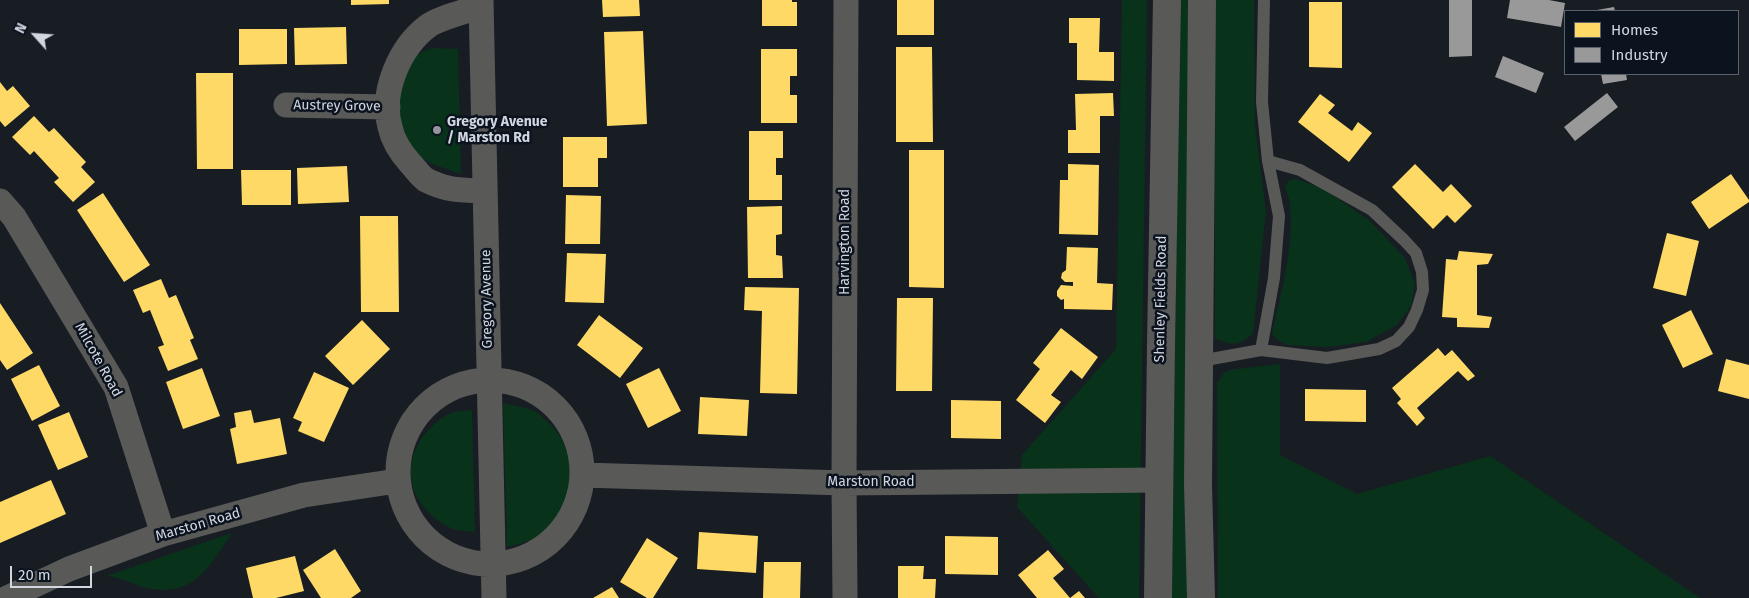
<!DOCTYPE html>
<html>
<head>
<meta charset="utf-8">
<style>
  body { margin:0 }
  #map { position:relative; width:1749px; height:598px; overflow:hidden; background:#181d24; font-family:"Fira Sans",sans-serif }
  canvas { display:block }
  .legend { position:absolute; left:1564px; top:10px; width:175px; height:65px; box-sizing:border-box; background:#0b131f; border:1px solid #5a616c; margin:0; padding:6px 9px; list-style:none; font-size:15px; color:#d1d6df }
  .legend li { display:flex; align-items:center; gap:10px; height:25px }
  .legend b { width:25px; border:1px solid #5a616c }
  .north { position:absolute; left:10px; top:10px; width:50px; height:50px; -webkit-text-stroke:4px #0b131f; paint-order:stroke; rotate:296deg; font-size:14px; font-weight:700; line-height:20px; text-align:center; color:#d1d6df }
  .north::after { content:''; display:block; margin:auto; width:18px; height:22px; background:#d1d6df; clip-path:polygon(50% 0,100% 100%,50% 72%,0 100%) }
  .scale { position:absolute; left:10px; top:566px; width:82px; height:22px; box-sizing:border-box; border:2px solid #d1d6df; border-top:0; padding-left:6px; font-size:15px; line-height:18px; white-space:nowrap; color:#d1d6df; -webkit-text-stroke:4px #0b131f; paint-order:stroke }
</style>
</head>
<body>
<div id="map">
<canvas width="1749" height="598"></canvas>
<ul class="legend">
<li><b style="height:14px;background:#ffd966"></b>Homes</li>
<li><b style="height:14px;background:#999"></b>Industry</li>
</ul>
<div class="north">N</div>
<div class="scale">20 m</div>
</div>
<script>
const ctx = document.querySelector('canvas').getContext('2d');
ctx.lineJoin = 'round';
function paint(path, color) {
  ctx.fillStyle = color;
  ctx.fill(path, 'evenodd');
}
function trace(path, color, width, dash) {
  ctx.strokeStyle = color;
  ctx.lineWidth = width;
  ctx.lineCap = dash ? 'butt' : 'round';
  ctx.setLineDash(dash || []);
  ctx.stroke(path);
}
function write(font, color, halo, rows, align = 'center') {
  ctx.font = font + ' "Fira Sans",sans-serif';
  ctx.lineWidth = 5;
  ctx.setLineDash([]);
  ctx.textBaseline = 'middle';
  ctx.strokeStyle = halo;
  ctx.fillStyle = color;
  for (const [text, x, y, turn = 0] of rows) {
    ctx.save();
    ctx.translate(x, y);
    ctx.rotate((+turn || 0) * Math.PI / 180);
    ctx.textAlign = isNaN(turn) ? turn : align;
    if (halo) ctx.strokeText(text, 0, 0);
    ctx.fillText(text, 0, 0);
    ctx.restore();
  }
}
paint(new Path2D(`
  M1122 0H1147L1139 598H1099L1017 507 1022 455 1116 349Z
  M1179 0H1192L1188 598H1172Z
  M1215 0H1254L1255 126 1266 211 1253 334C1238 346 1232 346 1215 338Z
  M432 48 458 49 461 174 432 164 410 150 398 129 402 69 414 56Z
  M1296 179 1322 188 1369 220 1405 258 1415 284 1411 306 1397 325 1366 342 1328 347 1287 345 1279 341 1272 334C1281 293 1294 249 1290 206 1290 200 1287 193 1285 187L1289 180Z
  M1280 364V455L1357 494 1490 456 1700 598H1218L1217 383 1224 373 1229 370Z
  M503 403C513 406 527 407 536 412 540 414 544 419 548 422 577 449 578 492 554 523 543 538 524 543 507 547Z
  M472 410 475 532C468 531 459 531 453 529 432 520 413 500 411 477 408 452 427 425 449 414 455 411 465 411 472 410Z
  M232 533C209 567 194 598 146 588 132 584 121 577 106 576Z`), '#08321a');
paint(new Path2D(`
  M351 0H389V4L351 5Z
  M602 0H639L640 16 603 17Z
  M762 0H792V2H797V26H762Z
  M897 0H934V35H897Z
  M1309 2H1342V68L1309 67Z
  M1069 18H1100L1099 52H1114V81L1077 80V43H1069Z
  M346 27 347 64 295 65 294 28Z
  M239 29H287V64L239 65Z
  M643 31 647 124 607 126 604 32Z
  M896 47H932L933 142H896Z
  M761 49H797V76H790V95H797V123H761Z
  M196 73H233V169H197Z
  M0 82 7 91 13 86 30 106 5 127 0 121Z
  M1113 93 1114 116H1100V153H1068V130H1076L1075 94Z
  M1320 94 1335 105 1328 113 1352 131 1358 122 1372 133 1349 162 1298 122Z
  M34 116 49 132 54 128 86 162 81 167 95 182 73 202 54 182 59 178 34 151 30 155 12 137Z
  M749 131H783V158H776V175H782V200H749Z
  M563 137H607V158H598V187H563Z
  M909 150H944V288L909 287Z
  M1068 164 1099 165 1098 235 1059 234 1060 180H1068Z
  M1415 164 1443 192 1451 184 1472 206 1455 223 1447 215 1433 229 1392 187Z
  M347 166 349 202 298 204 297 168Z
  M241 170H291V205H242Z
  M1731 174 1749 200V202L1709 229 1691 202Z
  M103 193 150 265 124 282 77 210Z
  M566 195 601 196 600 244H565Z
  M782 206V234L776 235V255L782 256 783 278H748L747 207Z
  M360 216H398L399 312H361Z
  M1667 233 1699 241 1686 296 1653 288Z
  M1067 247 1098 248 1097 283 1113 284 1112 310 1064 309V299L1061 300 1057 296V291L1061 285 1073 286V282H1065L1061 278 1062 273 1066 270Z
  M1459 251 1493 254 1488 264 1477 265V315L1492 317 1489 328 1457 327V318L1442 317 1446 259 1457 260Z
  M567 253 606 254 604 303 565 302Z
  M161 279 169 298 176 295 194 338 190 340 198 359 168 371 158 347 164 345 150 310 143 313 133 290Z
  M745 287 799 288 797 394 760 393 762 311 744 310Z
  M897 298H933L932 391H896Z
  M0 303 33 353 7 370 0 360Z
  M1691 310 1713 354 1683 368 1662 325Z
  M599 315 643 348 620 378 577 345Z
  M362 320 390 349 353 385 325 356Z
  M1061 328 1098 357 1082 379 1071 370 1051 395 1061 402 1045 423 1016 400 1040 369 1033 363Z
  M1438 348 1445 356 1452 350 1475 376 1468 381 1458 371 1417 408 1425 418 1417 426 1397 403 1401 399 1392 388Z
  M1726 359 1749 365V399L1718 391Z
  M39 365 60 406 32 421 11 379Z
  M202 368 220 416 183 429 166 382Z
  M659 368 681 411 648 428 626 384Z
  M314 372 349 388 324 442 298 431 302 422 293 418Z
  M1305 389 1366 390V422L1305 421Z
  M700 397 749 400 747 436 698 434Z
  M951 400 1001 401V439L951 438Z
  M251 410 254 423 280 418 287 454 237 464 230 429 236 427 234 413Z
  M69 412 88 457 58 470 38 425Z
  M51 480 66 514 0 543V502Z
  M699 532 758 536 756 573 697 569Z
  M945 536 998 537V575L945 574Z
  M647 538 678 558 653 598H647L620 582Z
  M335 549 361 591 351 598H321L303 570Z
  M1048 550 1064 569 1053 578 1070 598H1037L1018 575Z
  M295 556 304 591 276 598H253L246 568Z
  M764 562H801L800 598H763Z
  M898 566H924L923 579H936L935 598H898Z
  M612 587 619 598H593Z
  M1079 591 1085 598H1070Z`), '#ffd966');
paint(new Path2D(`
  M1449 0H1472V56L1449 57Z
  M1510 0H1549L1565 3 1561 27 1507 18Z
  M1614 7 1615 11H1597V10Z
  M1503 56 1544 73 1536 93 1495 77Z
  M1601 74H1626L1627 80 1603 84Z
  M1607 93 1618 107 1575 141 1564 127Z`), '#999');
trace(new Path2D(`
  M1261 350 1327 358 1379 349 1396 341 1409 327 1417 310 1423 290 1422 272 1416 253 1404 240 1372 210 1300 170 1268 161
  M1200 361 1261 350 1274 278 1279 216 1268 161 1262 102 1264 0`), '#595958', 12);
trace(new Path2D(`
  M481 0 494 598
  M481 6C468 11 438 18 428 26 400 47 380 92 390 127 393 141 401 153 410 163 415 168 420 176 426 180 448 191 461 190 485 191
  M286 105 388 107
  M0 201 14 217 116 387 163 534
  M398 472a92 92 0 1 1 184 0a92 92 0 1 1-184 0Z
  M583 475 844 483 1160 480
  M7 598 69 569 163 534 304 495 397 481
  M845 598 844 483 846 0`), '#595958', 25);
trace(new Path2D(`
  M1158 598 1161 345 1167 0
  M1201 598 1198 485 1202 0`), '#595958', 28);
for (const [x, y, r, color] of [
  [437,130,5,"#90959e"]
]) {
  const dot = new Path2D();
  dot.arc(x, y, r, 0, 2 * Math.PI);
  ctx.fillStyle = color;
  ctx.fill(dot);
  trace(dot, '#0b131f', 2);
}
write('14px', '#d1d6df', '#0b131f', [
  ["Austrey Grove",337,106,1],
  ["Harvington Road",845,242,-90],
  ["Gregory Avenue",487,299,-91],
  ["Shenley Fields Road",1161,299,-89],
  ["Milcote Road",98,360,61],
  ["Marston Road",871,482],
  ["Marston Road",198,525,-16]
]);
write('bold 14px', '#d1d6df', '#0b131f', [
  ["Gregory Avenue",447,122],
  ["/ Marston Rd",447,138]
], 'left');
</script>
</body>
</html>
